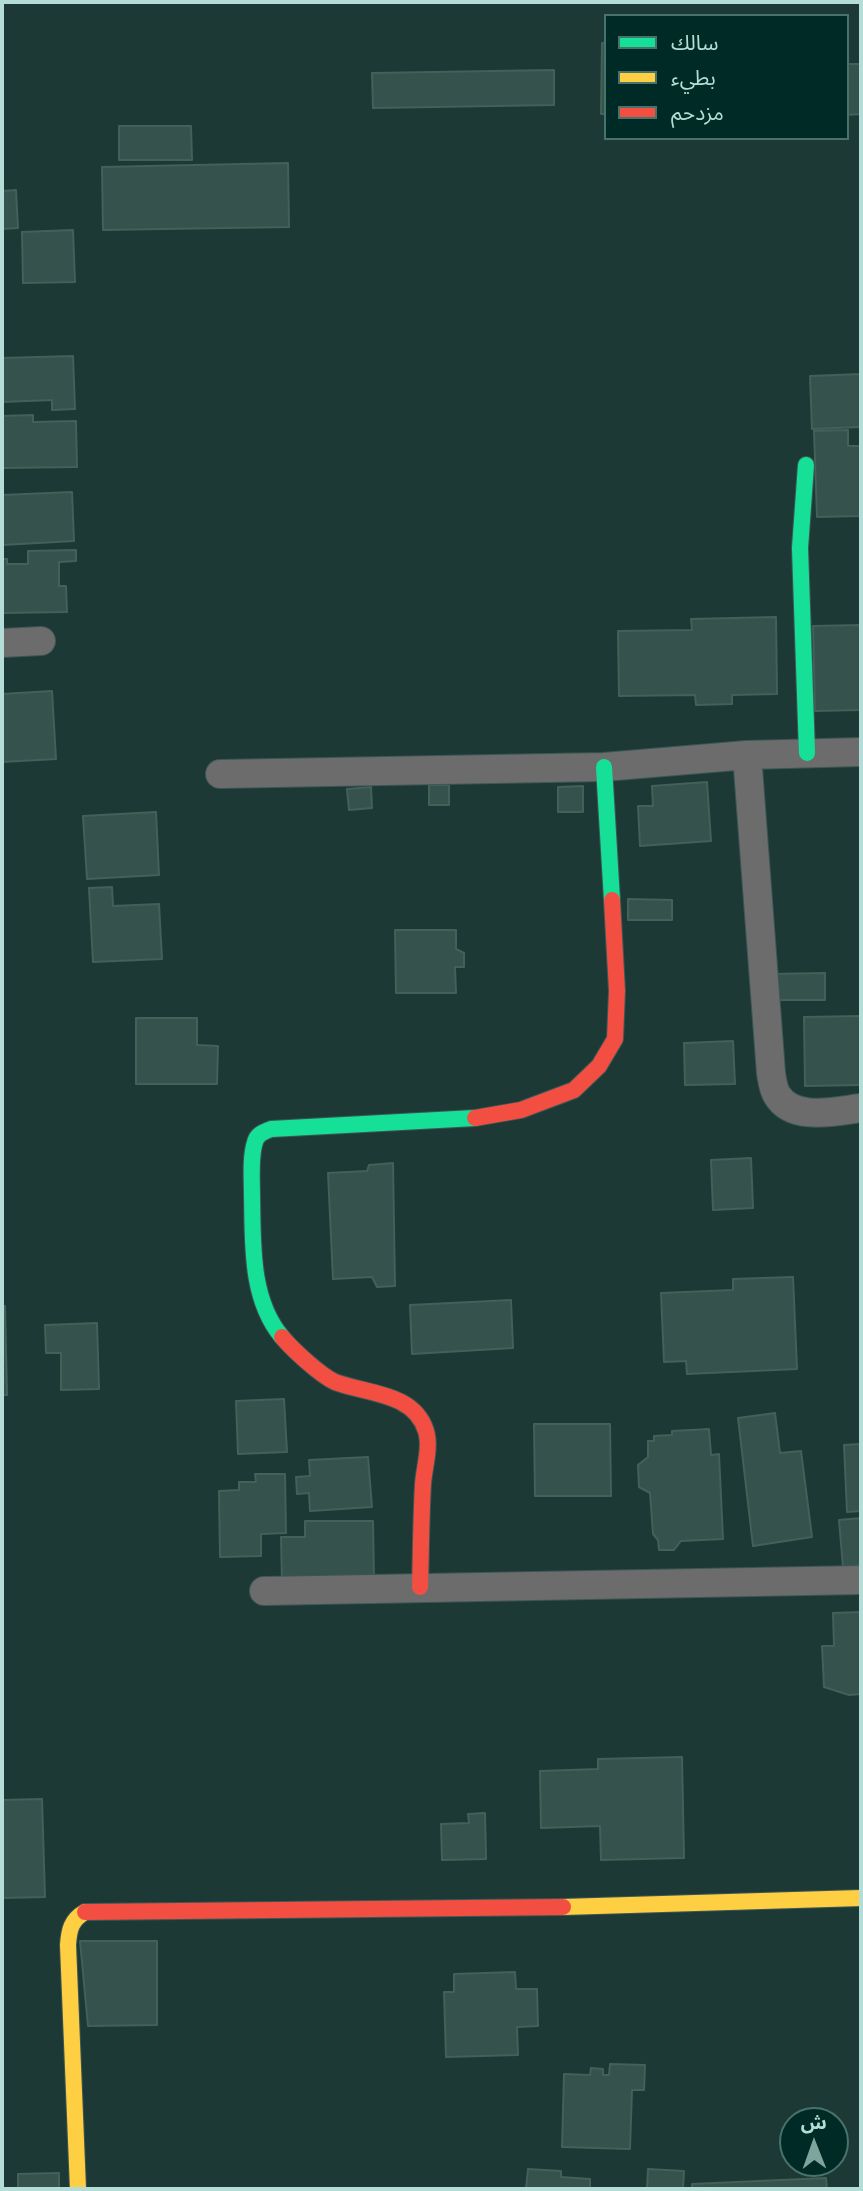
<!DOCTYPE html>
<html>
<head>
<meta charset="utf-8">
<style>
  body { margin:0 }
  #map { position:relative; width:863px; height:2191px; overflow:hidden; background:#1d3936; font-family:Figtree,"Noto Sans Arabic",sans-serif }
  canvas { display:block }
  .frame { position:absolute; inset:0; border:4px solid #b3ddd6; pointer-events:none }
  .legend { position:absolute; left:604px; top:14px; width:245px; height:126px; box-sizing:border-box; background:#002a25; border:2px solid #48726c; margin:0; padding:9px 12px; list-style:none; font-size:21px; color:#b3ddd6 }
  .legend li { display:flex; align-items:center; gap:14px; height:35px }
  .legend b { width:35px; border:2px solid #48726c }
  .north { position:absolute; left:779px; top:2107px; width:70px; height:70px; box-sizing:border-box; background:#002a25; border:2px solid #48726c; border-radius:50%; rotate:359deg; font-size:19px; font-weight:700; line-height:28px; text-align:center; color:#b3ddd6 }
  .north::after { content:''; display:block; margin:auto; width:24px; height:32px; background:#7ea49e; clip-path:polygon(50% 0,100% 100%,50% 72%,0 100%) }
</style>
</head>
<body>
<div id="map">
<canvas width="863" height="2191"></canvas>
<div class="frame"></div>
<ul class="legend">
<li><b style="height:9px;background:#16e098"></b>سالك</li>
<li><b style="height:9px;background:#ffcf43"></b>بطيء</li>
<li><b style="height:9px;background:#f24e42"></b>مزدحم</li>
</ul>
<div class="north">ش</div>
</div>
<script>
const ctx = document.querySelector('canvas').getContext('2d');
ctx.lineJoin = 'round';
function paint(path, color) {
  ctx.fillStyle = color;
  ctx.fill(path, 'evenodd');
}
function trace(path, color, width, dash) {
  ctx.strokeStyle = color;
  ctx.lineWidth = width;
  ctx.lineCap = dash ? 'butt' : 'round';
  ctx.setLineDash(dash || []);
  ctx.stroke(path);
}
const building = new Path2D(`
  M602 43H606V114H601Z
  M847 64H861V114L847 115Z
  M554 70V105L373 108 372 73Z
  M119 126H191L192 160H119Z
  M288 163 289 227 103 230 102 167Z
  M16 190 18 228 2 229V191Z
  M73 230 75 282 23 283 22 232Z
  M73 356 75 409 52 410V400L2 402V358Z
  M861 374V427L812 429 810 376Z
  M33 415V422L76 421 77 467 2 468V416Z
  M848 430V446H861V516L817 517 814 431Z
  M72 492 74 541 2 545V495Z
  M76 550V561L59 562V586H66L67 612 2 613V559H7V564H28V551Z
  M776 617 777 694 732 695V704L696 705 695 695 619 696 618 631 692 630 691 619Z
  M861 625V710L815 711 813 626Z
  M52 691 56 759 2 762V694Z
  M707 782 711 841 640 846 638 806H653L652 786Z
  M429 785H449V805H429Z
  M583 786V812H558V787Z
  M371 787 372 808 349 810 347 789Z
  M156 812 159 875 87 879 83 816Z
  M112 887 113 906 159 904 162 959 93 962 89 888Z
  M628 899 672 900V920H628Z
  M395 930H456V949L464 953V967H455L456 993H396Z
  M825 973V1000H772V974Z
  M861 1016V1085L805 1086 804 1017Z
  M136 1018H197V1045L218 1046 217 1084H136Z
  M733 1041 735 1084 685 1085 684 1043Z
  M751 1158 753 1208 713 1210 711 1160Z
  M393 1163 395 1286 377 1287 372 1277 333 1279 328 1173 367 1171 369 1165Z
  M793 1277 797 1369 687 1374 686 1361 664 1362 661 1293 733 1290V1279Z
  M511 1300 513 1348 412 1354 410 1305Z
  M2 1306H5L7 1395H2Z
  M97 1323 99 1389 61 1390V1353H46L45 1325Z
  M284 1399 287 1452 238 1454 236 1401Z
  M775 1413 780 1453 801 1451 812 1537 753 1546 738 1418Z
  M534 1424H610L611 1496H535Z
  M709 1429 711 1455 719 1454 723 1539 681 1541 674 1550H659L658 1540 653 1534 650 1493 639 1487 638 1465 648 1457V1441H654V1436L672 1435V1431Z
  M861 1444V1511L847 1512 844 1445Z
  M368 1457 372 1507 310 1511 309 1493 297 1494 296 1477 310 1476 309 1460Z
  M255 1474H285L286 1533 261 1534V1556L220 1557 219 1491 239 1490V1482H256Z
  M861 1518V1565L843 1567 839 1520Z
  M305 1521H373L374 1580 282 1581 281 1537H305Z
  M861 1612V1694L849 1695 824 1687 822 1646H834L833 1613Z
  M682 1757 684 1858 601 1860 600 1826 541 1828 540 1771 598 1769V1759Z
  M42 1799 45 1897 2 1898V1800Z
  M485 1813 486 1859 442 1860 441 1824 469 1823 468 1814Z
  M80 1941H157V2025L88 2026Z
  M515 1972 516 1989H537L538 2026 517 2027 518 2055 446 2057 444 1992H454V1974Z
  M610 2064 645 2065 644 2090H632L630 2149 562 2147 564 2074 590 2075 591 2068 603 2069V2075H609Z
  M528 2169 561 2171V2177L590 2179V2189H526Z
  M648 2169 684 2171 683 2189H647Z
  M59 2173V2189H18V2174Z
  M826 2178 827 2189H692V2184Z`);
paint(building, '#35524c');
trace(building, '#436059', 2);
const street = new Path2D(`
  M2 643 41 641
  M747 755 771 1073C772 1079 773 1089 777 1095 793 1122 836 1111 861 1108
  M220 774 604 767 747 755 861 752
  M264 1591 861 1580`);
const fast = new Path2D(`
  M806 465 800 548 807 753
  M604 767 612 900
  M282 1337C250 1299 253 1243 252 1196 252 1181 250 1157 255 1142 257 1134 264 1132 271 1129L475 1118`);
const slow = new Path2D(`
  M563 1907 861 1898
  M78 2189 68 1945C69 1930 71 1920 85 1912`);
const jam = new Path2D(`
  M475 1118 521 1110 574 1090 599 1066 615 1039 617 991 612 900
  M282 1337C293 1350 320 1375 335 1382 366 1394 414 1392 426 1431 431 1447 424 1468 423 1484 421 1518 421 1553 420 1587
  M85 1912 563 1907`);
trace(street, '#3d5754', 30);
trace(fast, '#3d5754', 18);
trace(slow, '#3d5754', 18);
trace(jam, '#3d5754', 18);
trace(street, '#6d6c6d', 28);
trace(fast, '#16e098', 16);
trace(slow, '#ffcf43', 16);
trace(jam, '#f24e42', 16);
</script>
</body>
</html>
